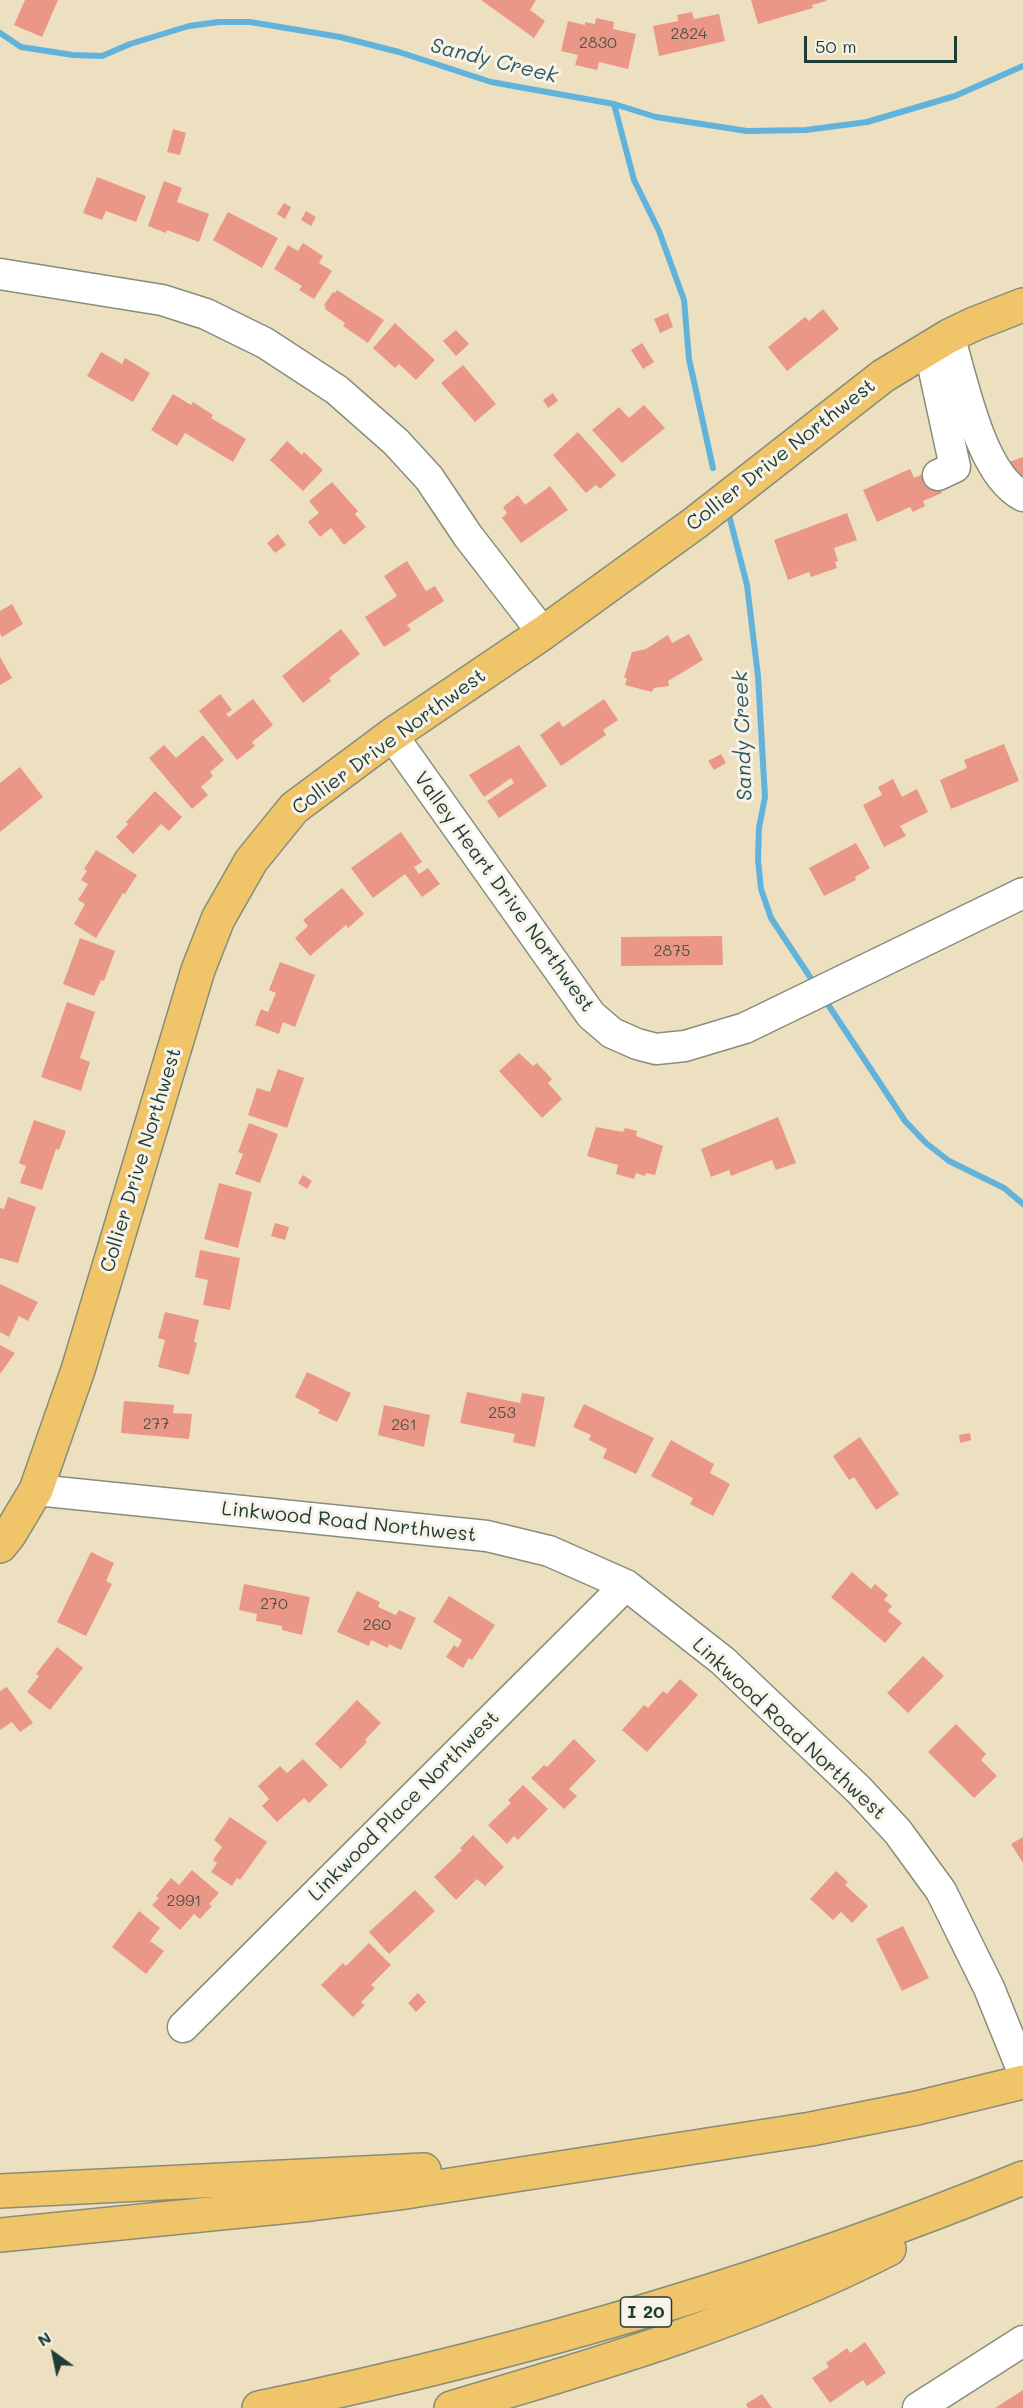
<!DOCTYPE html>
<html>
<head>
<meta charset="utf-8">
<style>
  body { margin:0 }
  #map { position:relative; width:1023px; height:2408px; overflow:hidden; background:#ede0c0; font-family:Mali,sans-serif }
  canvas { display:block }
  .north { position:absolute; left:24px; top:2324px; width:60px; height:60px; -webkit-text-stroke:4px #f7f3e8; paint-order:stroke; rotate:327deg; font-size:16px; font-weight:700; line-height:24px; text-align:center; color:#1f3d34 }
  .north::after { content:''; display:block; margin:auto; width:21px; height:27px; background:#1f3d34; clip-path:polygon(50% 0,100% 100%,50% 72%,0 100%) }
  .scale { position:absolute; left:804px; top:36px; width:153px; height:27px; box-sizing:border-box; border:3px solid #1f3d34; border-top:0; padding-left:8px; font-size:18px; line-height:21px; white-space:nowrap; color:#1f3d34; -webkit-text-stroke:4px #f7f3e8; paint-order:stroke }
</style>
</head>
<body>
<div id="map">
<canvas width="1023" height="2408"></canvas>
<div class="north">N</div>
<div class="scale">50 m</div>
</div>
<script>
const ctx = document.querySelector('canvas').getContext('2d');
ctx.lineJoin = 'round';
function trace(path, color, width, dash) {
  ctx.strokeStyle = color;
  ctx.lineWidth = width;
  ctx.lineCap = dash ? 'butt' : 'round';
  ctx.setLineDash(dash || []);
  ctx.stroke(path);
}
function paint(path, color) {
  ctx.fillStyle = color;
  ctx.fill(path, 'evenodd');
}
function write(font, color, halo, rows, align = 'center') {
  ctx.font = font + ' Mali,sans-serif';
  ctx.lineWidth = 6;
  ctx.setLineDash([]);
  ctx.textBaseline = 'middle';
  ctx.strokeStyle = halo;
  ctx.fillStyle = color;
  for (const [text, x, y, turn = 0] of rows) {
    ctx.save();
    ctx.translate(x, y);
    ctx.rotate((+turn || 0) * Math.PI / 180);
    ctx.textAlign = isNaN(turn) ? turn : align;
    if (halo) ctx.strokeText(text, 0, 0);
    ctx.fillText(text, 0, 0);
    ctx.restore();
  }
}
trace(new Path2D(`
  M0 33 21 47 73 55 102 56 130 44 189 26 219 22H250L340 37 399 52 491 82 614 104 656 117 747 131 806 130 867 122 955 96 1023 66
  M614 104 634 180 659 231 684 300 689 359 713 468
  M730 519 747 585 758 676 765 797 759 828 758 860 761 889 771 918 810 977
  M829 1006 905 1121 926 1143 949 1161 1004 1188 1023 1204`), '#61b3dc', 6);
paint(new Path2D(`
  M25 0H58L42 37 14 25Z
  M481 0H536L530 10 545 21 534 38Z
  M751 0H826V1L812 5 813 8 758 24Z
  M692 12 694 19 719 14 725 41 659 56 653 26 678 21 677 15Z
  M596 18 614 22 613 29 636 34 628 69 599 62 597 70 575 65 578 55 561 51 568 21 585 25V22L595 24Z
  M173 129 186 133 180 155 167 152Z
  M97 177 146 196 136 222 106 211 102 220 83 213Z
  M164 181 182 188 177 202 209 214 199 242 167 230 166 233 148 226Z
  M284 203 291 207 285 219 277 214Z
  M306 211 316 217 311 226 301 220Z
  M228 212 278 238 262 268 213 240Z
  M303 243 323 256 319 263 332 271 314 299 299 290 302 286 274 269 288 245 298 251Z
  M337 290 384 320 368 343 343 326 345 323 325 309 326 307 324 305 333 292 335 293Z
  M823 309 839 329 787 371 768 347 805 317 809 321Z
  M668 313 673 327 660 333 654 319Z
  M395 323 435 360 416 380 399 364 395 368 373 348Z
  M456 330 469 344 456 356 443 341Z
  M642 343 654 362 643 369 631 350Z
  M101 352 122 364 125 358 150 373 133 402 87 376Z
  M463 365 496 404 475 422 441 383Z
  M553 393 558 401 548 408 543 400Z
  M173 394 191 405 193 402 213 415 211 418 246 439 233 462 185 433 177 446 151 430Z
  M644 405 665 428 622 463 592 430 619 407 629 418Z
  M578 432 616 475 600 489 596 485 586 493 553 455Z
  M287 441 302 455 304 452 323 470 303 491 270 460Z
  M1023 457V483L1009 462Z
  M910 469 914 478 932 470 942 493 923 501 925 506 913 512 910 507 877 522 863 490Z
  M332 482 358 511 355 514 366 527 344 545 331 528 320 537 308 522 319 513 309 501Z
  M550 486 568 510 521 543 502 518 507 513 503 507 518 495 525 505Z
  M847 513 857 540 834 548 838 561 835 562 837 568 811 577 809 572 788 580 774 540Z
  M278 534 286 545 275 553 267 543Z
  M407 561 426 591 435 586 444 601 407 625 411 630 384 647 365 617 397 596 384 576Z
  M12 604 23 624 2 637 0 633V611Z
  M341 629 360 654 329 678 331 681 303 703 282 676Z
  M689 634 703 660 668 681 669 686 654 688 652 692 625 685 627 678H624L632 652 646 649 668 635 672 643Z
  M0 657 12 678 0 685Z
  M220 694 232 710 226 714 229 717 253 699 273 725 252 742 255 746 237 760 199 711Z
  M604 699 618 720 603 730 606 735 561 766 540 735 559 721 563 727Z
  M203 735 224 760 210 772 213 776 201 787 208 795 192 809 149 758 164 745 176 758Z
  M1004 744 1019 781 951 809 940 780 967 768 964 760Z
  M519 745 547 786 499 818 487 801 514 783 511 778 484 797 469 775Z
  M721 754 726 763 714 770 708 761Z
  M20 767 43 797 0 832V783Z
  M893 779 902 797 917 789 928 812 900 826 906 836 884 847 863 805 882 795 878 787Z
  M155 791 182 817 169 831 161 824 133 854 116 837 128 824 126 822Z
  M401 832 422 862 414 867 419 874 428 868 440 884 422 897 405 874 373 898 351 868Z
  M856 843 870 868 855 877 856 880 824 896 809 868Z
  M96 850 137 875 125 894 123 893 96 938 74 924 85 904 78 900 88 884 81 880 87 871 84 869Z
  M342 888 364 914 348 928 346 925 310 956 295 938 308 926 303 920Z
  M722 936 723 965 621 966V937Z
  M80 938 115 951 104 981 101 980 94 996 63 984Z
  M280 962 315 975 295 1027 283 1022 279 1034 255 1025 261 1009 268 1012 276 993 269 990Z
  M67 1002 95 1012 80 1058 90 1062 81 1091 41 1077Z
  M519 1053 533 1066 537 1063 552 1079 548 1083 562 1099 542 1118 499 1071Z
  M278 1069 304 1078 287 1128 248 1115 257 1088 270 1092Z
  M778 1117 796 1163 776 1170 772 1160 731 1176 729 1170 711 1177 701 1149Z
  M34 1120 66 1131 59 1150 56 1149 42 1190 20 1183 26 1166 19 1163Z
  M249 1123 278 1134 260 1183 235 1174 243 1154 238 1152Z
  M596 1127 623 1132 625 1128 637 1131 636 1136 663 1146 655 1175 646 1173 645 1176 636 1173 634 1179 616 1174 618 1165 587 1156Z
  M303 1175 312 1181 307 1189 298 1183Z
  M219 1183 252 1192 238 1248 204 1239Z
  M8 1197 36 1207 18 1263 0 1258V1208L4 1209Z
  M275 1223 289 1227 285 1240 271 1236Z
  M200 1250 240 1258 230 1310 203 1305 208 1280 195 1277Z
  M0 1284 38 1302 28 1321 19 1316 9 1337 0 1332Z
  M165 1312 199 1320 194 1342 197 1343 189 1375 158 1367 165 1340 158 1338Z
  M0 1345 15 1353 0 1374Z
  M307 1372 351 1393 337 1422 318 1413 320 1410 295 1397Z
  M467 1392 520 1403 522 1393 545 1397 535 1447 513 1442 515 1434 460 1423Z
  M124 1401 174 1405 173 1413 192 1414 189 1439 121 1433Z
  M584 1404 654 1438 636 1474 603 1458 607 1449 589 1440 591 1435 573 1427Z
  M384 1405 430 1415 424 1447 378 1435Z
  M970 1433 971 1440 960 1443 959 1435Z
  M860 1437 899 1494 876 1510 854 1477 849 1480 833 1456Z
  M671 1440 714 1464 710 1473 730 1484 713 1516 690 1504 693 1498 651 1476Z
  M91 1552 114 1563 106 1581 112 1584 86 1636 57 1622Z
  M852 1572 871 1589 875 1584 888 1595 884 1600 892 1606 888 1611 902 1623 885 1643 831 1597Z
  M244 1584 310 1597 302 1635 282 1630V1626L256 1621 257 1614 239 1610Z
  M357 1591 380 1602 378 1607 396 1615 399 1610 416 1618 401 1650 389 1644 388 1648 371 1640 369 1646 337 1632Z
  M449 1596 495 1625 472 1660 469 1658 463 1668 446 1657 454 1645 458 1648 462 1640 433 1622Z
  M57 1647 83 1668 50 1710 27 1692 39 1676 36 1674Z
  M923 1656 944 1676 908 1713 887 1693Z
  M680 1679 698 1695 647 1752 622 1730 644 1705 648 1708 663 1691 667 1694Z
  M7 1687 33 1723 20 1732 12 1722 0 1730V1691Z
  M357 1700 381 1723 365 1740 367 1742 341 1769 315 1744Z
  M956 1724 986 1754 981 1760 997 1776 974 1798 928 1752Z
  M574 1739 596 1761 569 1789 577 1796 564 1809 531 1778 544 1765 547 1767Z
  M303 1759 328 1785 309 1803 304 1798 277 1822 262 1806 269 1799 258 1786 280 1766 287 1773Z
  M523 1785 548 1809 518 1840 514 1836 507 1844 488 1825 511 1803 508 1800Z
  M230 1817 267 1842 240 1880 237 1878 232 1886 211 1872 217 1863 213 1860 222 1847 214 1840Z
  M473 1835 504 1867 485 1886 477 1879 456 1900 434 1877 462 1850 460 1848Z
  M1023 1837V1863L1011 1844Z
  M192 1870 219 1893 209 1904 212 1906 200 1919 194 1914 180 1930 152 1905 159 1898 156 1896 171 1878 179 1885Z
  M836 1871 848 1882 845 1885 868 1906 852 1923 841 1912 833 1920 810 1899Z
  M415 1890 435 1911 389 1954 369 1932Z
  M139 1911 160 1928 150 1941 164 1951 146 1974 112 1947Z
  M903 1926 929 1978 902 1991 876 1939Z
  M369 1943 391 1965 371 1985 375 1988 361 2002 365 2005 353 2017 321 1985 343 1963 346 1966Z
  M418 1993 426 2002 416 2012 408 2003Z
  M865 2342 886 2373 867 2386 863 2380 830 2403 812 2378 829 2367 826 2363 847 2348 850 2353Z
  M1023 2390V2408H995Z
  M762 2394 772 2408H748L746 2404Z`), '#ea9788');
const minor = new Path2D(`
  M0 274 162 300 206 314 265 343 337 390 396 442 429 478 468 536 543 633
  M949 336C963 380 980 475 1023 496
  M929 347 955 467 938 475
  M392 735 591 1015 612 1033 637 1044 656 1049 685 1046 745 1028 1023 893
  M36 1490 487 1536 549 1551 626 1585 723 1661 859 1790 898 1832 941 1891 989 1988 1023 2072
  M183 2027 626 1585
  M918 2408 1023 2341`);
const major = new Path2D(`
  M0 1546 9 1535 36 1490 78 1370 198 970 218 919 251 861 294 808 392 735 543 633 695 523 883 376 949 336 974 324 1023 305`);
const highway = new Path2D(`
  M0 2191 424 2170
  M0 2235 311 2204 399 2193 811 2129 917 2108 1023 2082
  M259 2408C520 2354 776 2279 1023 2178
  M451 2408C601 2364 750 2320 889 2249`);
trace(minor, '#868e7a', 33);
trace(major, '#868e7a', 36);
trace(highway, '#868e7a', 36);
trace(minor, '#fff', 30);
trace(major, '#f0c469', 33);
trace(highway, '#f0c469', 33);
write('16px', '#525449', null, [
  ["2824",689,34],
  ["2830",598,43],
  ["2875",672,951],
  ["253",502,1413],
  ["277",156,1424],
  ["261",404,1425],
  ["270",274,1604],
  ["260",377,1625],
  ["2991",184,1901]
]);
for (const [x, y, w] of [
  [646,2312,51]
]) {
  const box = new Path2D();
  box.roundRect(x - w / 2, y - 15, w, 30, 4.5);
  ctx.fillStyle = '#f7f3e8';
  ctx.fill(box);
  trace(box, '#1f3d34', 1.5);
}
write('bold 18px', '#1f3d34', null, [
  ["I 20",646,2312]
]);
write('20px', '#1f3d34', '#f7f3e8', [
  ["Collier Drive Northwest",781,455,-38],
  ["Collier Drive Northwest",389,742,-36],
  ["Valley Heart Drive Northwest",504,892,54],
  ["Collier Drive Northwest",141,1160,-73],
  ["Linkwood Road Northwest",349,1522,6],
  ["Linkwood Road Northwest",789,1729,43],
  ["Linkwood Place Northwest",404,1806,-45]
]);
write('italic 21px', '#305a5e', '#f7f3e8', [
  ["Sandy Creek",494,61,14],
  ["Sandy Creek",743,736,-92]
]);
</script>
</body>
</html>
